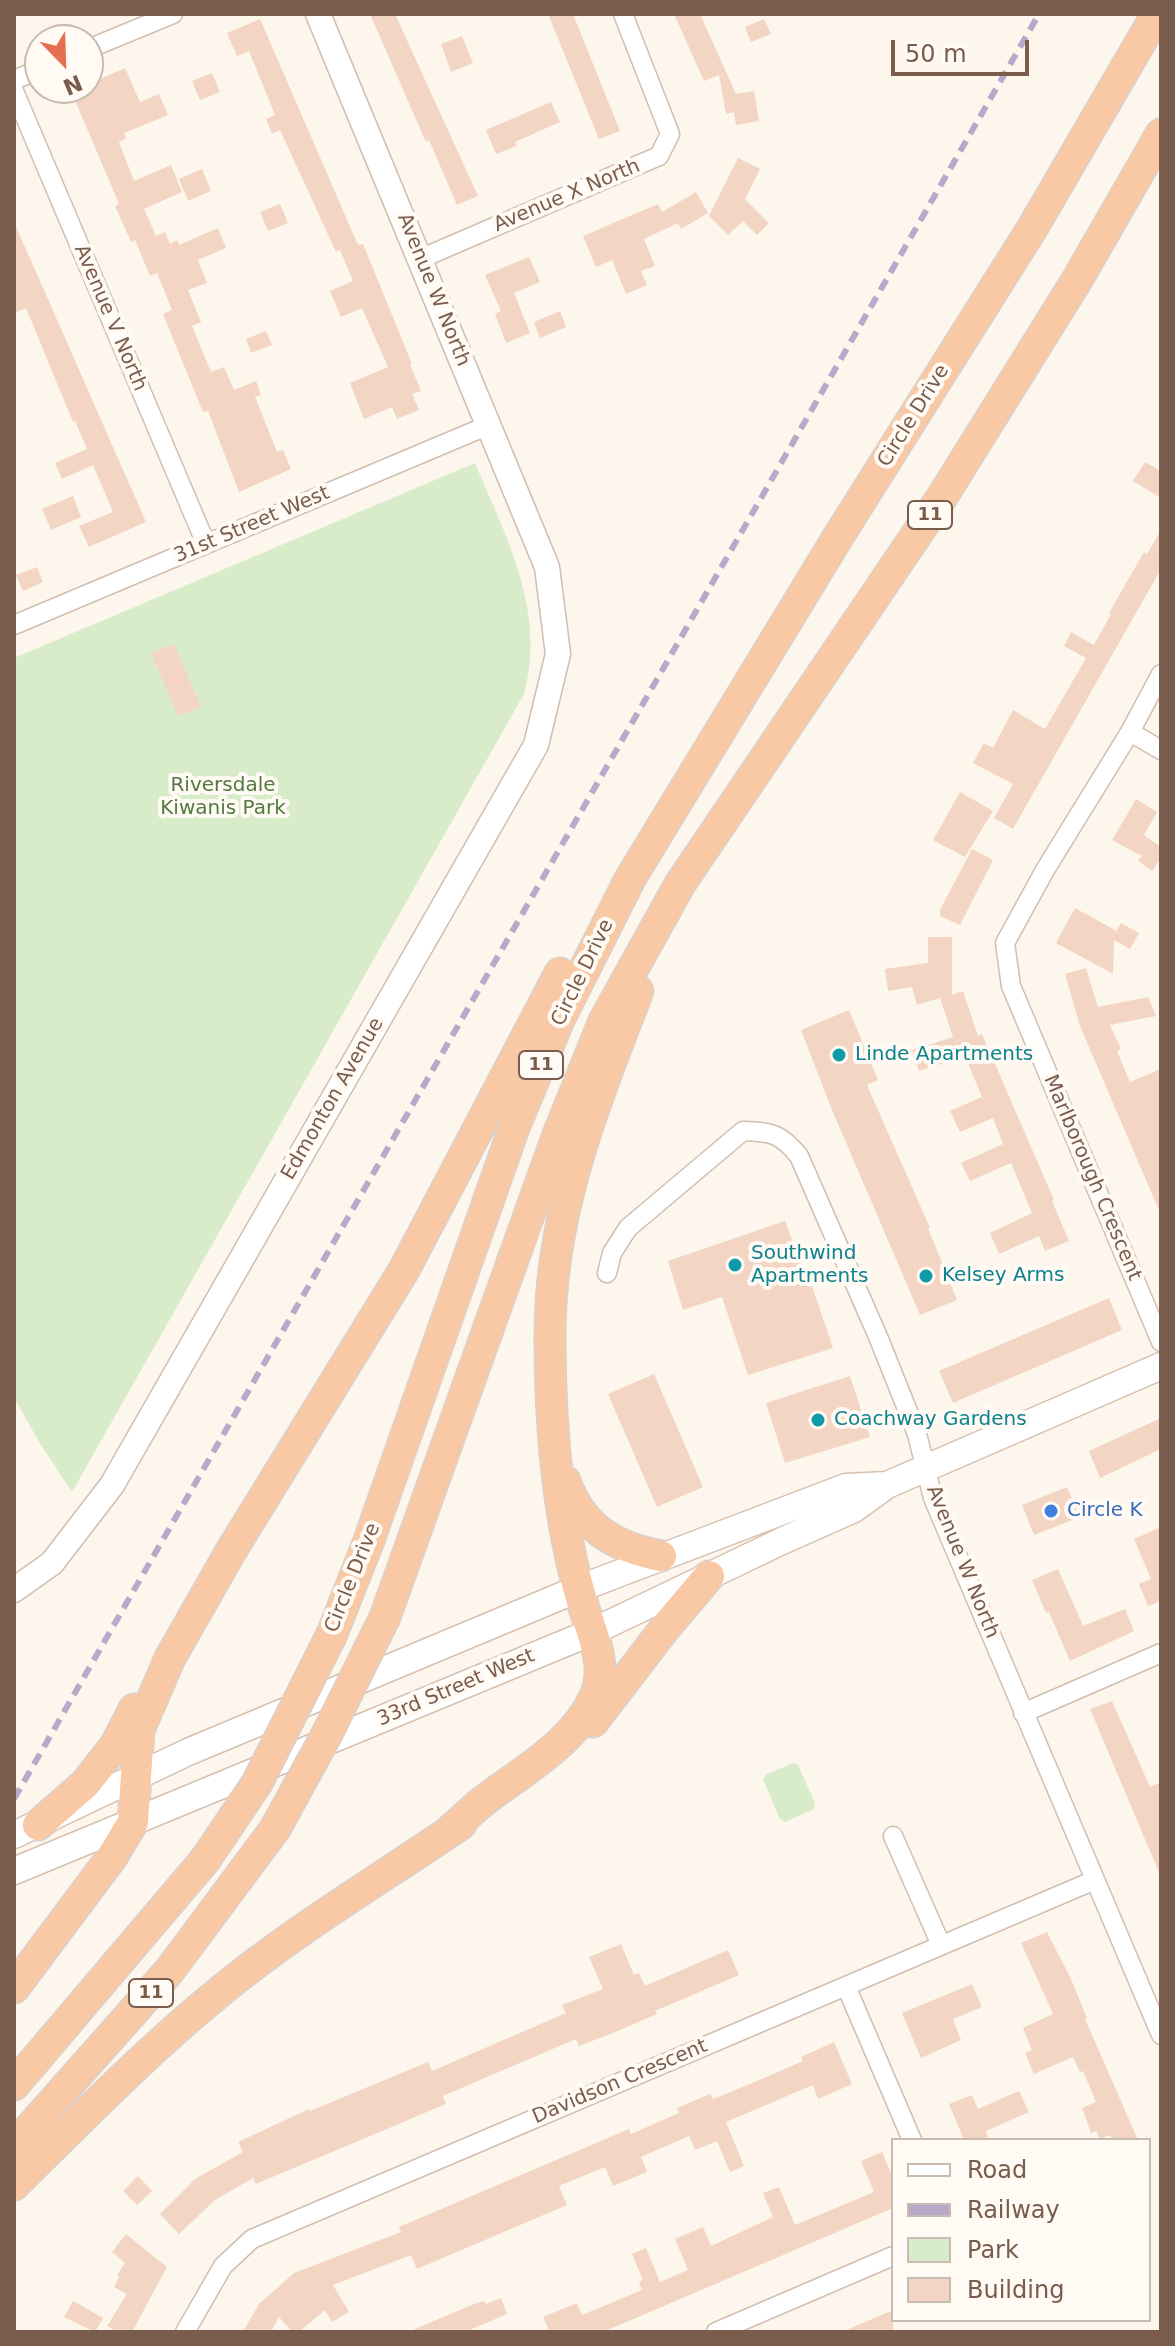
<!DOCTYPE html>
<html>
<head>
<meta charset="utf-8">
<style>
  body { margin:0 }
  #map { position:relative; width:1175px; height:2346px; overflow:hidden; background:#fdf6ec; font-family:"DejaVu Sans",sans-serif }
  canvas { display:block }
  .frame { position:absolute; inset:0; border:16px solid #7a5c4d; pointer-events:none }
  .legend { position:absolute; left:891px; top:2138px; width:260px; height:184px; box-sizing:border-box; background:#fffaf3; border:2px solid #cabbb1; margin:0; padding:10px 14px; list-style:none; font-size:24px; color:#7a5c4d }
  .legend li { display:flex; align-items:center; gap:16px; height:40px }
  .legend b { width:40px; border:2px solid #cabbb1 }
  .north { position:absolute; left:24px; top:24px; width:80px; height:80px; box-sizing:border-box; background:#fffaf3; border:2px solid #cabbb1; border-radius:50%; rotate:157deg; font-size:22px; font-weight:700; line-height:32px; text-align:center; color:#7a5c4d }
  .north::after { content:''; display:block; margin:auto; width:28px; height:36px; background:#e76f51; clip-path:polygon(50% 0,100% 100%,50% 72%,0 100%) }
  .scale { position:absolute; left:891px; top:40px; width:138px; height:36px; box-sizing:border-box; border:4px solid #7a5c4d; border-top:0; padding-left:10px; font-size:24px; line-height:28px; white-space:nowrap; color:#7a5c4d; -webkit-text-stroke:6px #fffaf3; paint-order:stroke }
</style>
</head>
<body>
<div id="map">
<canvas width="1175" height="2346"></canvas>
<div class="frame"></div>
<ul class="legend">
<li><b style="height:10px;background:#fff"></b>Road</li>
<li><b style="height:10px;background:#b9a8c9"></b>Railway</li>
<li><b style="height:22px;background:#d8ecc9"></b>Park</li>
<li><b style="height:22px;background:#f3d5c3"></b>Building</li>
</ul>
<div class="north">N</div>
<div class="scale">50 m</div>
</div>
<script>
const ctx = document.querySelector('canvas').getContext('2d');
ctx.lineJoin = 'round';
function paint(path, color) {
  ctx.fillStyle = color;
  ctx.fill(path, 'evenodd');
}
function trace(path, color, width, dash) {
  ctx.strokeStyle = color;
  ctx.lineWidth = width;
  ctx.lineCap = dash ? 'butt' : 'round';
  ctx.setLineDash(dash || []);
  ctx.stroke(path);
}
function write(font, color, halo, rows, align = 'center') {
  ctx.font = font + ' "DejaVu Sans",sans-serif';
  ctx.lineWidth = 8;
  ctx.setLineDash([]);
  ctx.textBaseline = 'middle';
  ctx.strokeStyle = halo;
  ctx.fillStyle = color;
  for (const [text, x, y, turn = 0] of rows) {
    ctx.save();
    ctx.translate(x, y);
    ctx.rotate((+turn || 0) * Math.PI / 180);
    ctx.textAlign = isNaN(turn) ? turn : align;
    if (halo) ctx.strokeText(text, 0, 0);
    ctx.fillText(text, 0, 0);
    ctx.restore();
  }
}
paint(new Path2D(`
  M475 463C506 537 547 612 524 694L72 1492 39 1442 14 1397V658Z
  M793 1763 798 1765 815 1803 814 1809 785 1822 780 1819 763 1780 765 1775Z`), '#d8ecc9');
paint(new Path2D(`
  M370 14H395L478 196 457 205 429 140 426 142Z
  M548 14H573L620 131 599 139Z
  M674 14H700L736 94 754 91 759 121 736 125 734 112 726 114 719 75 704 81Z
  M260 19 358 245 363 244 412 364 410 365 421 391 412 394 419 410 397 419 392 407 364 419 350 383 388 367 362 308 341 317 330 291 353 281 340 250 336 252 280 130 272 134 266 119 275 115 249 51 237 56 227 33Z
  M764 19 771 34 751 42 745 27Z
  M462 36 473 63 451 72 441 44Z
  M125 68 140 102 159 94 168 115 124 133 126 138 119 142 134 181 171 165 182 192 144 209 156 236 165 232 170 244 177 240 179 245 218 228 226 248 198 260 207 283 188 290 201 322 192 326 211 372 224 367 234 390 256 381 261 395 255 397 277 452 283 450 291 469 239 492 208 411 203 412 163 314 172 310 157 273 150 276 135 240 131 242 115 206 119 204 71 91 88 88V84Z
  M212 73 220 92 200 100 192 81Z
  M551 102 560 122 515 142 517 146 496 154 486 130Z
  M738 158 760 169 745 199 769 223 757 235 743 221 728 235 709 216Z
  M202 169 211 191 188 201 179 179Z
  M696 192 708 213 681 229 678 223 644 239 655 266 641 271 647 285 626 294 612 260 596 267 583 236 658 204 662 212Z
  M280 204 288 223 268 231 260 212Z
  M14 222 146 522 89 547 79 526 113 512 93 465 62 479 55 463 87 449 75 421 73 422 26 308 14 313Z
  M529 257 540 282 514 293 530 333 506 343 495 314 501 311 485 275Z
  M560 311 566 327 540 338 534 322Z
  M266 331 272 345 251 353 246 339Z
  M1145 462 1161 471V498L1133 481Z
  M73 496 81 517 51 530 42 509Z
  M1161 530V569L1013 829 994 818 1013 784 973 763 984 743 993 748 1013 710 1045 729 1086 658 1064 646 1071 632 1094 645 1111 614 1109 613 1144 552 1147 554Z
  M37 567 43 582 23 591 16 575Z
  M174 644 201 707 178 716 151 653Z
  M960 792 993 811 965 857 933 840Z
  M1136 799 1157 812 1144 835 1161 847V858L1152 871 1138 861 1142 856 1112 840Z
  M972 849 993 860 960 925 940 916V910Z
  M1075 908 1115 930V933L1121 923 1139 933 1130 949 1114 940 1113 974 1056 943Z
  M928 937H952V995L963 991 978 1036 982 1034 1054 1200 1052 1201 1069 1241 1045 1251 1039 1236 999 1254 990 1233 1032 1213 1011 1163 970 1181 961 1163 1003 1144 993 1118 960 1132 950 1111 982 1097 965 1056 919 1071 912 1050 953 1037 940 998 917 1005 912 987 888 991 885 969 928 963Z
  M1086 968 1098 1007 1148 997 1156 1016 1110 1025 1121 1049 1117 1051 1130 1082 1161 1069V1215L1080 1026 1065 974Z
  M849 1010 878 1080 867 1085 930 1228H928L957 1300 920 1315 832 1110 801 1030Z
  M785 1221 809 1287 812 1286 833 1348 748 1375 722 1297 683 1310 668 1261Z
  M1109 1298 1122 1330 953 1403 939 1371Z
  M654 1374 703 1487 657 1507 608 1394Z
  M850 1376 870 1437 785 1463 766 1403Z
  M1161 1418V1449L1100 1478 1089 1451Z
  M1067 1487 1080 1517 1034 1535 1022 1505Z
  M1161 1527V1601L1148 1606 1139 1584 1151 1579 1134 1539Z
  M1058 1569 1083 1626 1125 1609 1134 1631 1070 1661 1049 1612 1046 1613 1032 1580Z
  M1112 1701 1150 1787 1161 1782V1877L1090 1709Z
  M1047 1932 1071 1979 1087 2018 1085 2019 1138 2140H1112L1110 2135 1100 2139 1096 2131 1091 2133 1082 2108 1096 2102 1083 2071 1080 2072 1073 2057 1034 2074 1025 2053 1032 2050 1023 2028 1053 2014 1021 1943Z
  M621 1944 634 1975 639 1973 645 1986 728 1950 739 1975 655 2011 657 2014 613 2033 579 2046 576 2039 480 2080 443 2096 446 2104 256 2184 253 2178 215 2200 179 2234 160 2214 195 2179 243 2152 238 2142 309 2109 310 2111 428 2062 432 2071 566 2013 562 2005 603 1989 589 1957Z
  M972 1984 982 2007 953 2019 961 2040 921 2058 902 2013Z
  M834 2042 852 2084 818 2099 813 2085 726 2122 744 2166 730 2172 717 2141 695 2150 689 2136 641 2157 647 2172 613 2186 605 2167 559 2186 567 2205 417 2269 411 2255 333 2285 349 2312 332 2322 325 2310 299 2332H292L279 2317 271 2332H243L259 2304 294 2273 401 2232 399 2227 589 2146 629 2129 631 2134 679 2113 677 2108 710 2094 713 2099 755 2082 803 2061 801 2057Z
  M1019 2091 1029 2112 986 2131 989 2140H964L949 2104 972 2095 978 2109Z
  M882 2152 893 2178V2208L603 2332H550L543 2317 577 2303 582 2315 642 2290 639 2281 643 2280 632 2254 646 2248 660 2282 688 2270 675 2239 703 2227 711 2246 773 2217 763 2193 779 2187 795 2225 874 2192 861 2161Z
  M138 2176 152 2191 137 2205 123 2191Z
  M126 2234 167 2267 132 2332H117L107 2326 127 2294 114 2287 119 2277 117 2275 125 2263 112 2252Z
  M501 2298 507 2314 465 2332H408L474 2304 484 2301 486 2304Z
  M73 2301 103 2318 95 2332 64 2317Z
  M893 2310V2332H842Z`), '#f3d5c3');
const minor = new Path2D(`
  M88 49 173 14
  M14 80 40 69
  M14 91 206 544
  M420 259 659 156 670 134 623 14
  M14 625 489 425
  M1161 674 1130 732 1045 870 1005 943 1011 986 1161 1342
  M1130 732 1161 750
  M607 1273 612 1253 628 1228 743 1131C772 1132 780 1133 799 1156L879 1339 917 1434 933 1498 1161 2035
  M1023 1713 1161 1653
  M893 1836 941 1945
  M846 1986 912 2140
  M185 2332 223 2266 252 2239 1095 1880
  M716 2332 893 2256`);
const tertiary = new Path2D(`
  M14 1590 52 1563 112 1485 536 745 558 654 547 567 318 14`);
const secondary = new Path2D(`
  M14 1835 188 1752 578 1589 846 1487 887 1485
  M14 1871 592 1632 784 1540 854 1509 887 1485 1161 1366`);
const trunk = new Path2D(`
  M565 1481C582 1528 614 1547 661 1556
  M385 1617 557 1137 604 1021 680 884 942 497 1077 280 1161 134
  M332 1634 368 1543 515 1125 559 1020 630 879 838 537 1033 227 1157 14
  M593 1722 665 1628 709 1576
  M38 1825 85 1784 115 1746 134 1709
  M446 1834C458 1824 470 1812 482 1802 521 1772 575 1743 595 1696 608 1667 593 1636 584 1608 558 1523 550 1428 550 1339 549 1213 594 1106 638 991
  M14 1988 112 1857 133 1822 139 1730 170 1658 231 1551 404 1270 560 973
  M14 2085 205 1860
  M14 2146 170 1970 275 1829
  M14 2185C80 2120 145 2053 217 1994 293 1931 379 1880 461 1824`);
trace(minor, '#d1beb0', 21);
trace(tertiary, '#d1beb0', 27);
trace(secondary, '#d6c0b0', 29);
trace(trunk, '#dad1cd', 33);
trace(minor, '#fff', 18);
trace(tertiary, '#fff', 24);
trace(secondary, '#fff', 26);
trace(trunk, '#f9c8a4', 30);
trace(new Path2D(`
  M14 1799 1039 14`), '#b9a8c9', 6, [12, 8]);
const trunkBridge = new Path2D(`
  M275 1829 326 1736 385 1617
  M205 1860 257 1783 332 1634`);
trace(trunkBridge, '#dad1cd', 33, []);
trace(trunkBridge, '#f9c8a4', 30);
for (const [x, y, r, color] of [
  [839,1055,8,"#0f9aa8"],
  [735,1265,8,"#0f9aa8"],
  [926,1276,8,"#0f9aa8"],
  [818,1420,8,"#0f9aa8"],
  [1051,1511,8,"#3f7fe0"]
]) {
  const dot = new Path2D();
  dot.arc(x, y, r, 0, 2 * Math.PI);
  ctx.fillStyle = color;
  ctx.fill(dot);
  trace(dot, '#fffaf3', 3);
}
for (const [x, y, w] of [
  [930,515,44],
  [541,1065,44],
  [151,1993,44]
]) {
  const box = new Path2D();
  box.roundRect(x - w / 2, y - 14, w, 28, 6);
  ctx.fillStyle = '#fffaf3';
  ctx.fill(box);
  trace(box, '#7a5c4d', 2);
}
write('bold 18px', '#7a5c4d', null, [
  ["11",930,515],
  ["11",541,1065],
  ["11",151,1993]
]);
write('20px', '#7a5c4d', '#fffaf3', [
  ["Avenue X North",567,196,-23],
  ["Avenue W North",433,290,68],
  ["Avenue V North",110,318,67],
  ["Circle Drive",914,416,-58],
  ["31st Street West",252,525,-23],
  ["Circle Drive",583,973,-64],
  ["Edmonton Avenue",333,1099,-60],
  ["Marlborough Crescent",1092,1178,67],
  ["Avenue W North",962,1562,68],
  ["Circle Drive",353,1578,-68],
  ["33rd Street West",456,1688,-23],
  ["Davidson Crescent",620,2082,-23]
]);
write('20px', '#537a41', '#fffaf3', [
  ["Riversdale",223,786],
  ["Kiwanis Park",223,809]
]);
write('20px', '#0d838f', '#fffaf3', [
  ["Linde Apartments",855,1055],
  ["Southwind",751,1254],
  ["Apartments",751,1277],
  ["Kelsey Arms",942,1276],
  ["Coachway Gardens",834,1420]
], 'left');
write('20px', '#366cbe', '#fffaf3', [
  ["Circle K",1067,1511]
], 'left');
</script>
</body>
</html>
